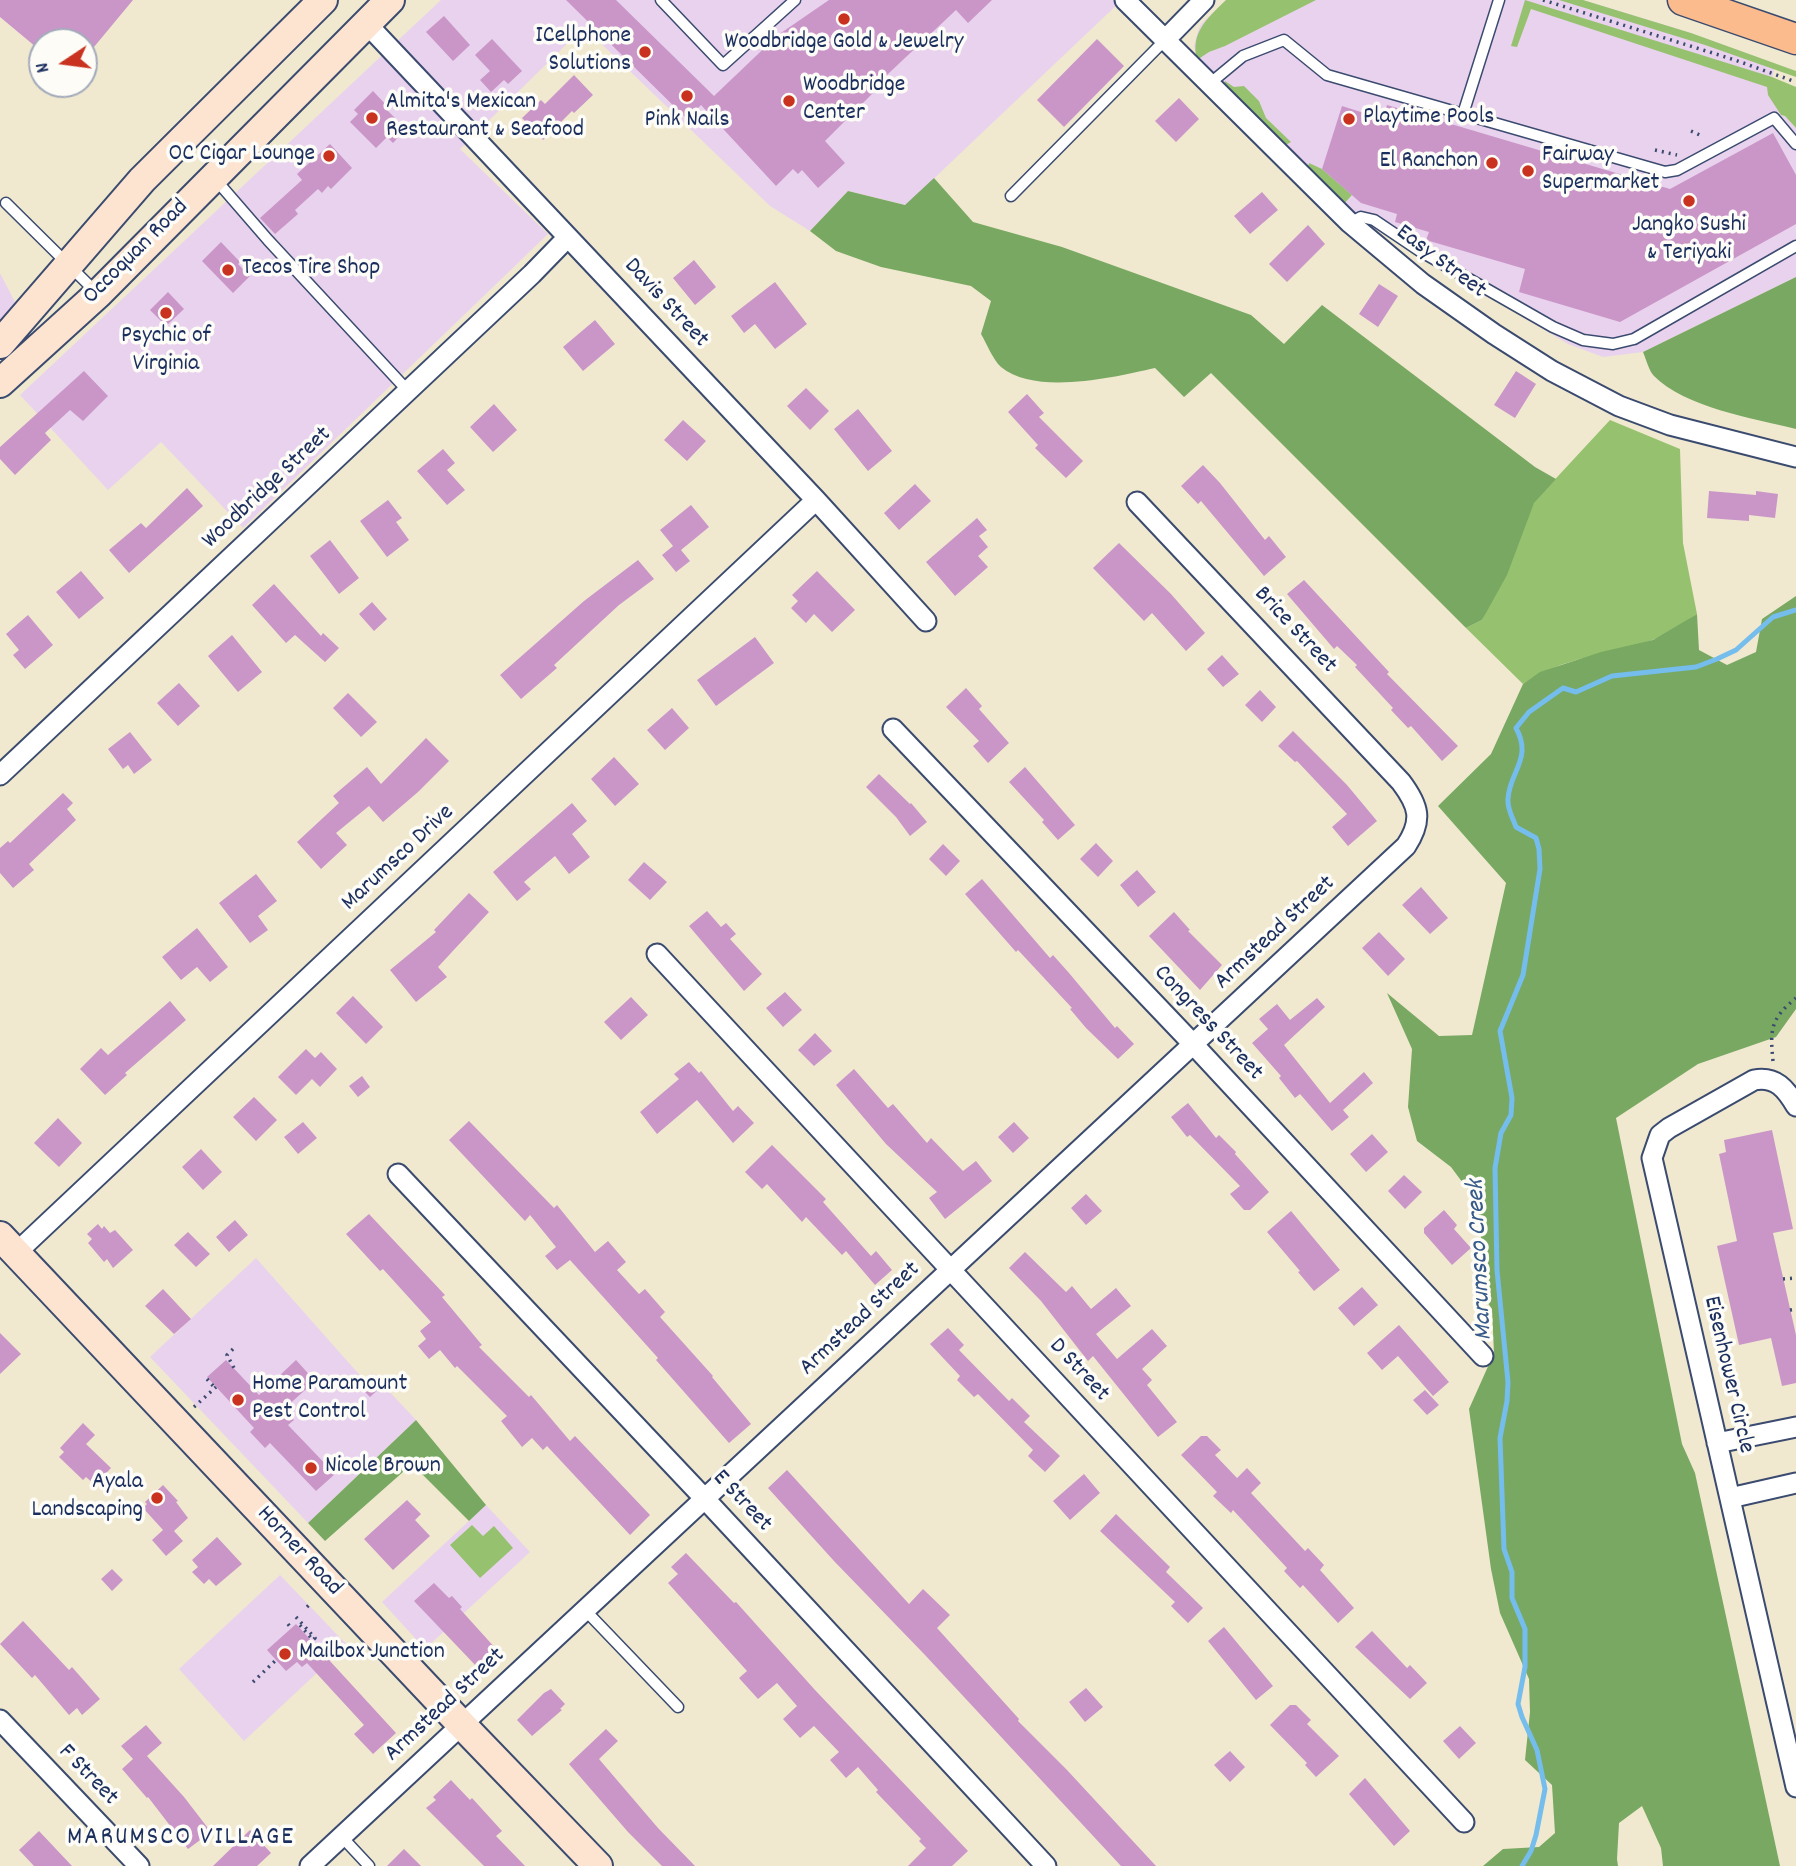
<!DOCTYPE html>
<html>
<head>
<meta charset="utf-8">
<style>
  body { margin:0 }
  #map { position:relative; width:1796px; height:1866px; overflow:hidden; background:#f0e9d0; font-family:Dekko,sans-serif }
  canvas { display:block }
  .north { position:absolute; left:28px; top:28px; width:70px; height:70px; box-sizing:border-box; background:#fdfcf7; border:2px solid #a3aaba; border-radius:50%; rotate:257deg; font-size:19px; font-weight:700; line-height:28px; text-align:center; color:#1b2f5e }
  .north::after { content:''; display:block; margin:auto; width:24px; height:32px; background:#c8321e; clip-path:polygon(50% 0,100% 100%,50% 72%,0 100%) }
</style>
</head>
<body>
<div id="map">
<canvas width="1796" height="1866"></canvas>
<div class="north">N</div>
</div>
<script>
const ctx = document.querySelector('canvas').getContext('2d');
ctx.lineJoin = 'round';
function paint(path, color) {
  ctx.fillStyle = color;
  ctx.fill(path, 'evenodd');
}
function trace(path, color, width, dash) {
  ctx.strokeStyle = color;
  ctx.lineWidth = width;
  ctx.lineCap = dash ? 'butt' : 'round';
  ctx.setLineDash(dash || []);
  ctx.stroke(path);
}
function write(font, color, halo, rows, align = 'center') {
  ctx.font = font + ' Dekko,sans-serif';
  ctx.lineWidth = 7;
  ctx.setLineDash([]);
  ctx.textBaseline = 'middle';
  ctx.strokeStyle = halo;
  ctx.fillStyle = color;
  for (const [text, x, y, turn = 0] of rows) {
    ctx.save();
    ctx.translate(x, y);
    ctx.rotate((+turn || 0) * Math.PI / 180);
    ctx.textAlign = isNaN(turn) ? turn : align;
    if (halo) ctx.strokeText(text, 0, 0);
    ctx.fillText(text, 0, 0);
    ctx.restore();
  }
}
paint(new Path2D(`
  M441 0H1122L906 205 848 191 810 231 770 206 584 27 460 149 548 234 243 528 161 442 108 490 20 395Z
  M1226 0H1583L1691 33 1776 64 1768 91 1781 115 1785 116 1796 128V277L1643 352 1603 357 1568 344 1376 229 1369 231 1197 60 1194 46 1198 31 1201 24Z
  M0 273 17 306 0 326Z
  M256 1258 364 1380 372 1373 416 1420 308 1523 150 1357Z
  M486 1505 530 1552 425 1649 382 1602Z
  M280 1575 347 1645 244 1741 179 1669Z`), '#e9d2ed');
paint(new Path2D(`
  M1226 0H1316L1225 46 1209 52 1197 60C1190 32 1208 18 1226 0Z
  M1525 0 1772 77 1796 87V128L1785 116 1781 115 1768 95 1767 87 1531 9 1517 47 1511 46Z
  M1559 0H1583L1691 33 1796 71V77L1705 45Z
  M1225 81 1234 87 1244 86 1259 101 1266 118 1291 142 1282 147 1223 87Z
  M1309 163 1322 169 1352 195 1342 206 1307 171Z
  M1610 420 1680 449 1683 543 1697 614C1683 623 1666 635 1650 641 1607 654 1561 658 1523 684L1466 628 1482 620 1534 502Z
  M472 1525 483 1536 494 1526 513 1548 480 1578 450 1545Z`), '#96c26f');
paint(new Path2D(`
  M934 178 973 222 1062 247 1251 315 1284 344 1322 305 1535 467 1556 479 1534 503 1507 575 1482 620 1466 628 1211 373 1184 397 1155 368C1115 377 1036 396 1001 367 993 360 987 344 981 334L991 301 971 286 881 267 836 251 810 231 848 191 905 205Z
  M1796 277V429C1755 419 1684 407 1654 376 1649 371 1646 359 1643 352Z
  M1796 596V1009L1776 1037 1698 1064 1616 1118 1682 1444 1695 1473 1780 1866H1663L1661 1848 1642 1806 1619 1823 1617 1859 1618 1866H1483L1503 1849 1539 1847 1555 1833 1552 1785 1525 1760 1530 1712 1529 1679 1500 1613 1491 1569 1469 1409 1494 1353 1492 1309 1475 1285 1483 1256 1477 1202 1451 1167 1417 1141 1408 1107 1412 1049 1387 993 1439 1036 1472 1035 1506 883 1438 806 1491 754 1523 684 1540 672 1601 652 1653 640 1697 614 1699 650 1727 665 1756 652 1762 619Z
  M416 1420 486 1505 469 1521 412 1464 325 1541 308 1523Z`), '#78a862');
trace(new Path2D(`
  M1522 1866 1531 1851 1536 1835 1545 1789 1537 1750 1522 1717 1518 1704 1525 1667V1629L1512 1598V1572L1504 1549 1500 1438 1507 1401 1508 1382 1497 1270 1495 1168 1501 1133 1511 1115 1512 1098 1500 1031 1523 975 1540 869 1539 849 1536 838 1516 827C1513 818 1507 809 1508 799 1509 772 1533 759 1516 728L1529 712 1563 688 1576 692 1612 676 1696 667 1717 659 1736 650 1773 617 1796 610`), '#75bded', 5);
paint(new Path2D(`
  M0 0H133L84 59V42H42V52L0 17Z
  M566 0H616L714 96 778 35 829 0H992L968 23 956 10 872 89 874 92 825 141 845 163 818 188 802 170 798 174 793 169 776 186 701 105 687 119Z
  M444 16 470 45 453 61 426 32Z
  M492 39 522 71 508 84 504 80 491 92 480 80 490 71 475 55Z
  M1097 39 1124 66 1064 127 1037 100Z
  M574 75 593 95 574 113 572 111 543 140 522 118 541 100 545 104Z
  M373 91 389 108 387 110 406 129 393 143 387 137 376 148 350 122 358 114 354 110Z
  M1179 98 1199 119 1176 142 1155 121Z
  M1387 105 1670 189 1773 133 1796 175V224L1620 322 1519 292 1525 269 1426 240 1429 232 1395 222 1397 214 1361 203 1322 169 1342 106 1383 119Z
  M330 144 352 168 331 189 328 186 322 193 318 189 295 210 298 214 275 234 260 218 302 180 297 174Z
  M1262 192 1278 210 1250 234 1234 216Z
  M1308 225 1325 244 1287 282 1269 264Z
  M221 242 240 262 238 264 250 276 233 293 202 261Z
  M694 260 716 287 695 305 673 278Z
  M775 282 807 324 775 349 755 324 744 333 731 316Z
  M1379 284 1398 296 1378 327 1359 314Z
  M168 292 184 309 166 326 150 310Z
  M595 320 615 344 583 371 563 347Z
  M84 371 108 396 83 421 70 410 45 433 51 440 15 475 0 459V447Z
  M1516 371 1536 384 1515 418 1494 405Z
  M806 388 829 411 810 430 787 406Z
  M1027 394 1044 413 1039 417 1083 461 1066 478 1035 448 1038 445 1008 412Z
  M494 404 517 430 493 452 470 427Z
  M858 409 892 451 868 471 834 429Z
  M683 420 706 441 687 461 664 440Z
  M443 449 455 463 447 470 465 490 447 505 417 471Z
  M1203 465 1220 483 1265 540 1269 536 1286 557 1264 576 1201 501 1198 504 1181 486Z
  M915 484 931 501 899 530 884 513Z
  M187 488 203 506 129 573 109 550 141 523 146 528Z
  M1709 491 1756 495V491L1778 494 1775 518 1749 515V521L1707 518Z
  M388 500 402 518 396 522 409 540 387 557 360 521Z
  M691 505 709 527 681 550 690 561 676 572 662 555 673 546 660 530Z
  M977 518 987 530 979 536 988 547 978 556 988 567 955 596 926 562Z
  M330 540 359 578 339 594 310 556Z
  M1119 543 1171 594 1205 633 1186 651 1152 613 1144 621 1093 568Z
  M638 560 654 579 619 605 554 665 557 668 521 699 500 675 584 601Z
  M81 571 104 598 79 619 56 592Z
  M817 571 855 610 832 632 814 614 806 623 791 608 798 601 792 595Z
  M1304 580 1389 672 1387 674 1458 746 1442 761 1411 726 1408 728 1391 710 1393 708 1355 667 1357 665 1337 646 1334 649 1287 594Z
  M274 584 321 636 323 633 339 648 325 662 295 635 286 643 252 605Z
  M372 602 387 619 374 631 359 614Z
  M28 615 53 645 25 669 13 655 19 650 6 634Z
  M232 635 262 672 238 692 208 656Z
  M755 637 774 663 716 706 697 680Z
  M1222 655 1239 674 1223 687 1207 669Z
  M179 683 200 706 178 726 157 703Z
  M966 688 982 706 979 709 1009 743 988 763 973 746 979 741 946 707Z
  M1260 690 1276 707 1262 722 1245 705Z
  M348 693 377 722 361 737 333 708Z
  M672 708 689 728 665 750 647 730Z
  M1293 731 1347 785 1377 821 1348 846 1332 827 1347 814 1297 761 1295 762 1278 746Z
  M130 732 152 760 134 774 128 765 123 769 108 749Z
  M426 738 449 761 418 792 383 822 369 806 336 833 347 845 321 869 297 842 339 803 333 796 367 767 381 784Z
  M614 757 639 784 615 806 591 779Z
  M1025 767 1075 825 1058 840 1042 822 1044 820 1009 782Z
  M879 774 910 804 911 803 927 822 910 836 896 817 866 787Z
  M63 793 73 803 67 809 76 820 29 864 34 870 13 888 0 873V848L8 841 10 843Z
  M572 803 587 821 572 834 590 857 569 874 555 856 524 882 531 889 517 901 493 872Z
  M1096 843 1113 861 1098 877 1080 859Z
  M943 844 960 861 946 876 929 859Z
  M644 862 667 882 650 900 628 880Z
  M1137 870 1156 892 1138 907 1120 885Z
  M256 874 277 901 258 916 268 930 250 943 219 903Z
  M982 879 1050 958 1053 955 1069 973 1115 1028 1117 1026 1134 1044 1118 1059 1086 1028 1070 1009 1072 1008 1018 950 1016 952 965 894Z
  M1421 887 1448 918 1430 934 1402 905Z
  M469 893 489 912 438 967 447 977 416 1002 390 970 436 932 434 930Z
  M707 911 721 927 726 923 736 934 730 939 762 974 744 991 689 926Z
  M1174 912 1190 930 1188 931 1222 965 1200 990 1149 936Z
  M197 928 228 967 210 982 197 967 181 980 162 957Z
  M1379 932 1405 959 1388 976 1362 948Z
  M785 992 802 1010 783 1027 766 1008Z
  M353 996 383 1027 366 1044 336 1013Z
  M631 997 648 1015 621 1040 604 1022Z
  M1317 998 1325 1007 1284 1045 1330 1103 1364 1072 1373 1083 1343 1110 1349 1117 1332 1131 1300 1094 1295 1098 1279 1078 1281 1076 1252 1043 1268 1029 1259 1019 1277 1004 1290 1020Z
  M170 1001 186 1020 125 1073 127 1075 105 1095 80 1069 101 1048 108 1055Z
  M815 1033 832 1051 814 1066 798 1050Z
  M306 1049 315 1058 321 1052 337 1069 320 1087 312 1079 296 1095 278 1077Z
  M689 1062 699 1073 701 1071 733 1111 738 1106 754 1123 733 1143 697 1100 657 1134 640 1112 679 1079 674 1074Z
  M854 1069 888 1108 893 1104 927 1143 931 1138 963 1171 976 1161 992 1181 945 1219 929 1198 937 1192 886 1144 836 1085Z
  M362 1076 370 1087 358 1097 349 1086Z
  M254 1097 277 1120 256 1141 233 1117Z
  M1188 1103 1216 1138 1219 1135 1236 1152 1235 1154 1269 1192 1250 1210H1244L1230 1194 1240 1186 1190 1135 1187 1137 1171 1117Z
  M58 1118 82 1143 59 1167 34 1143Z
  M469 1121 554 1208 557 1205 595 1252 608 1241 626 1262 617 1270 639 1294 645 1289 665 1312 660 1317 713 1376 712 1377 751 1424 729 1443 656 1360 658 1358 570 1260 557 1270 545 1256 556 1247 530 1215 525 1221 449 1140Z
  M303 1122 317 1138 298 1154 284 1137Z
  M1014 1122 1029 1138 1013 1153 998 1137Z
  M1772 1130 1793 1229 1773 1233 1796 1335V1383L1782 1386 1771 1338 1739 1345 1717 1246 1737 1241 1719 1154 1726 1152 1724 1140Z
  M1372 1134 1388 1152 1366 1172 1350 1154Z
  M772 1145 826 1199 823 1202 871 1256 876 1251 892 1270 875 1285 846 1251 842 1255 806 1217 802 1222 767 1184 762 1189 745 1172Z
  M201 1149 222 1172 203 1190 182 1167Z
  M1404 1175 1422 1192 1405 1209 1388 1191Z
  M1086 1194 1102 1211 1086 1225 1071 1208Z
  M1444 1210 1457 1225 1454 1229 1471 1248 1452 1265 1424 1233V1228Z
  M1291 1211 1340 1270 1314 1291 1298 1272 1300 1271 1267 1232Z
  M369 1214 445 1295 442 1297 482 1345 479 1347 529 1397 531 1395 570 1441 575 1436 650 1515 630 1535 547 1446 543 1450 532 1438 522 1447 501 1421 507 1416 457 1366 455 1368 440 1350 429 1359 418 1346 426 1339 420 1331 431 1322 383 1269 380 1271 346 1234Z
  M235 1220 248 1235 229 1252 216 1237Z
  M98 1224 102 1229 104 1226 110 1233 115 1230 133 1250 113 1268 107 1259 104 1262 88 1243 92 1239 87 1234Z
  M188 1232 210 1254 196 1267 174 1245Z
  M1025 1252 1066 1292 1072 1286 1091 1309 1116 1288 1131 1306 1096 1334 1117 1359 1152 1329 1167 1346 1142 1369 1152 1380 1147 1385 1177 1422 1158 1437 1093 1356 1088 1361 1041 1301 1009 1268Z
  M1362 1287 1378 1305 1354 1326 1338 1308Z
  M163 1289 191 1319 174 1334 145 1306Z
  M1399 1325 1449 1382 1433 1396 1398 1356 1382 1370 1367 1353Z
  M948 1328 964 1345 959 1350 1009 1401 1012 1398 1030 1416 1024 1422 1060 1456 1045 1472 1028 1456 1033 1450 978 1394 974 1397 957 1380 960 1376 930 1344Z
  M0 1333 21 1354 0 1374Z
  M226 1360 259 1395 296 1360 315 1381 284 1409 294 1420 288 1425 335 1474 316 1491 270 1443 265 1448 250 1432 254 1428 207 1377Z
  M370 1376 381 1387 370 1397 359 1386Z
  M1425 1390 1439 1405 1427 1415 1413 1400Z
  M83 1423 95 1435 86 1444 111 1468 95 1485 86 1477 83 1480 59 1457 64 1452 60 1448Z
  M1201 1436H1207L1221 1450 1215 1455 1237 1478 1247 1468 1261 1483 1251 1493 1305 1551 1308 1548 1324 1565 1320 1570 1354 1608 1338 1623 1303 1585 1300 1588 1284 1571 1287 1568 1233 1510 1231 1513 1213 1496 1217 1492 1181 1455Z
  M787 1470 909 1604 923 1589 950 1615 937 1628 1019 1719 1018 1721 1067 1770 1156 1866H1121L925 1655 834 1561 768 1488Z
  M1084 1474 1100 1493 1070 1520 1053 1501Z
  M163 1485 178 1501 176 1502 188 1518 174 1531 183 1541 166 1556 152 1540 163 1530 143 1508 147 1504 145 1502Z
  M407 1500 421 1514 415 1520 430 1536 393 1570 364 1539Z
  M1116 1514 1170 1567 1166 1572 1203 1608 1188 1623 1171 1606 1175 1602 1100 1531Z
  M217 1537 242 1564 216 1586 209 1579 204 1584 192 1572 198 1567 192 1560Z
  M686 1553 734 1603 736 1602 815 1690 968 1851 952 1866H908L926 1848 919 1841 921 1839 876 1792 878 1790 858 1767 846 1778 830 1760 839 1752 814 1726 800 1738 783 1719 797 1706 777 1683 758 1699 739 1678 747 1671 668 1583 678 1574 671 1567Z
  M112 1569 123 1580 112 1591 101 1579Z
  M434 1583 449 1598 452 1596 462 1607 460 1609 497 1650 478 1668 414 1601Z
  M23 1621 69 1670 72 1667 100 1699 82 1715 77 1708 69 1715 35 1675 32 1678 0 1644Z
  M296 1624 396 1733 373 1754 354 1734 364 1725 307 1663 302 1667 297 1662 286 1671 267 1650Z
  M1224 1627 1273 1686 1256 1700 1208 1641Z
  M1372 1631 1407 1668 1410 1665 1427 1683 1410 1699 1355 1647Z
  M1086 1688 1103 1707 1085 1722 1069 1702Z
  M551 1689 565 1704 560 1709 562 1710 532 1736 517 1720 544 1693Z
  M1290 1705H1296L1311 1720 1307 1724 1339 1756 1316 1777 1305 1765 1307 1763 1270 1725Z
  M146 1725 162 1743 147 1756 184 1797 211 1832 188 1849 148 1797 147 1798 122 1769 133 1759 121 1746Z
  M1460 1726 1476 1743 1459 1759 1443 1741Z
  M606 1729 618 1741 599 1759 658 1828 695 1866H662L628 1832 569 1764Z
  M1230 1751 1245 1767 1230 1782 1214 1765Z
  M1365 1778 1410 1831 1394 1846 1349 1794Z
  M451 1780 470 1800 472 1798 502 1831 496 1836 525 1866H484L426 1808 436 1800 433 1797Z
  M250 1830 271 1853 257 1866H213Z
  M39 1831 72 1866H34L19 1850Z
  M404 1849 421 1866H387Z`), '#ca96c8');
const lane = new Path2D(`
  M661 0 723 65 795 0
  M1208 85 1243 56 1284 40 1327 75 1665 172 1677 170 1774 118 1796 144
  M1463 114 1499 0
  M216 180 268 240 408 391
  M1011 196 1164 41
  M6 203 97 293
  M1350 223 1361 217 1374 220 1420 251 1553 327 1583 340 1613 344 1634 339 1796 246
  M585 1610 678 1707
  M342 1837 369 1866`);
const street = new Path2D(`
  M1125 0 1350 223 1423 284 1494 334 1552 371 1619 406 1670 425 1796 457
  M366 23 816 500 926 621
  M1164 41 1204 0
  M893 729 1193 1044 1483 1356
  M0 775 532 274 568 237
  M657 954 1464 1822
  M1796 1106C1786 1089 1776 1076 1754 1080L1669 1128 1660 1135 1652 1158 1796 1787
  M398 1174 705 1499 1046 1866
  M16 1253 816 500
  M1717 1443 1796 1427
  M1730 1498 1796 1483
  M0 1720 139 1866
  M310 1866 1406 846C1423 820 1419 806 1401 782L1137 502`);
const secondary = new Path2D(`
  M0 344 142 180 323 0
  M0 383 98 294 390 0
  M0 1236 462 1725 598 1866`);
const primary = new Path2D(`
  M1683 0 1796 39`);
trace(lane, '#3b4b6f', 13);
trace(street, '#3b4b6f', 23);
trace(secondary, '#3b4b6f', 32);
trace(primary, '#3b4b6f', 33);
trace(new Path2D(`
  M1543 0 1735 60 1796 82
  M1691 131 1702 136
  M1655 150 1677 155
  M1773 1061C1770 1030 1770 1019 1796 998
  M1783 1279 1796 1278
  M1790 1310 1796 1309
  M233 1349 227 1355 234 1368
  M207 1379 215 1388
  M194 1407 216 1387
  M307 1607 309 1605
  M296 1617 315 1638 313 1640 299 1624 297 1626
  M288 1624 291 1628
  M253 1682 276 1660`), '#3b4b6f', 3.5, [2, 5]);
trace(lane, '#fff', 10);
trace(street, '#fff', 19);
trace(secondary, '#fde4d1', 28);
trace(primary, '#fbbb8c', 30);
for (const [x, y, r, color] of [
  [844,19,7,"#c8321e"],
  [645,52,7,"#c8321e"],
  [687,96,7,"#c8321e"],
  [789,101,7,"#c8321e"],
  [372,118,7,"#c8321e"],
  [1349,119,7,"#c8321e"],
  [329,156,7,"#c8321e"],
  [1492,163,7,"#c8321e"],
  [1528,171,7,"#c8321e"],
  [1689,201,7,"#c8321e"],
  [228,270,7,"#c8321e"],
  [166,313,7,"#c8321e"],
  [238,1400,7,"#c8321e"],
  [311,1468,7,"#c8321e"],
  [157,1498,7,"#c8321e"],
  [285,1654,7,"#c8321e"]
]) {
  const dot = new Path2D();
  dot.arc(x, y, r, 0, 2 * Math.PI);
  ctx.fillStyle = color;
  ctx.fill(dot);
  trace(dot, '#fdfcf7', 2.5);
}
write('24px', '#1b2f5e', '#fdfcf7', [
  ["ICellphone",631,38,"right"],
  ["Solutions",631,66,"right"],
  ["Woodbridge Gold & Jewelry",844,44,"center"],
  ["Woodbridge",803,87],
  ["Center",803,115],
  ["Almita's Mexican",386,104],
  ["Restaurant & Seafood",386,132],
  ["Playtime Pools",1363,119],
  ["Pink Nails",687,122,"center"],
  ["OC Cigar Lounge",315,156,"right"],
  ["Fairway",1542,157],
  ["Supermarket",1542,185],
  ["El Ranchon",1478,163,"right"],
  ["Jangko Sushi",1689,227,"center"],
  ["& Teriyaki",1689,255,"center"],
  ["Tecos Tire Shop",242,270],
  ["Psychic of",166,338,"center"],
  ["Virginia",166,366,"center"],
  ["Home Paramount",252,1386],
  ["Pest Control",252,1414],
  ["Nicole Brown",325,1468],
  ["Ayala",143,1484,"right"],
  ["Landscaping",143,1512,"right"],
  ["Mailbox Junction",299,1654]
], 'left');
write('24px', '#1b2f5e', '#fdfcf7', [
  ["Occoquan Road",137,253,-45],
  ["Easy Street",1440,263,37],
  ["Davis Street",665,304,47],
  ["Woodbridge Street",268,489,-43],
  ["Brice Street",1294,631,47],
  ["Marumsco Drive",399,859,-43],
  ["Armstead Street",1276,934,-43],
  ["Congress Street",1207,1024,47],
  ["Armstead Street",861,1320,-43],
  ["D Street",1078,1371,47],
  ["Eisenhower Circle",1727,1375,77],
  ["E Street",741,1502,47],
  ["Horner Road",298,1552,47],
  ["Armstead Street",446,1706,-43],
  ["F Street",87,1776,46]
]);
write('italic 26px', '#365a89', '#fdfcf7', [
  ["Marumsco Creek",1482,1260,-93]
]);
ctx.letterSpacing = '2px';
write('26px', '#1b2f5e', '#fdfcf7', [
  ["MARUMSCO VILLAGE",181,1839]
]);
ctx.letterSpacing = '0px';
</script>
</body>
</html>
